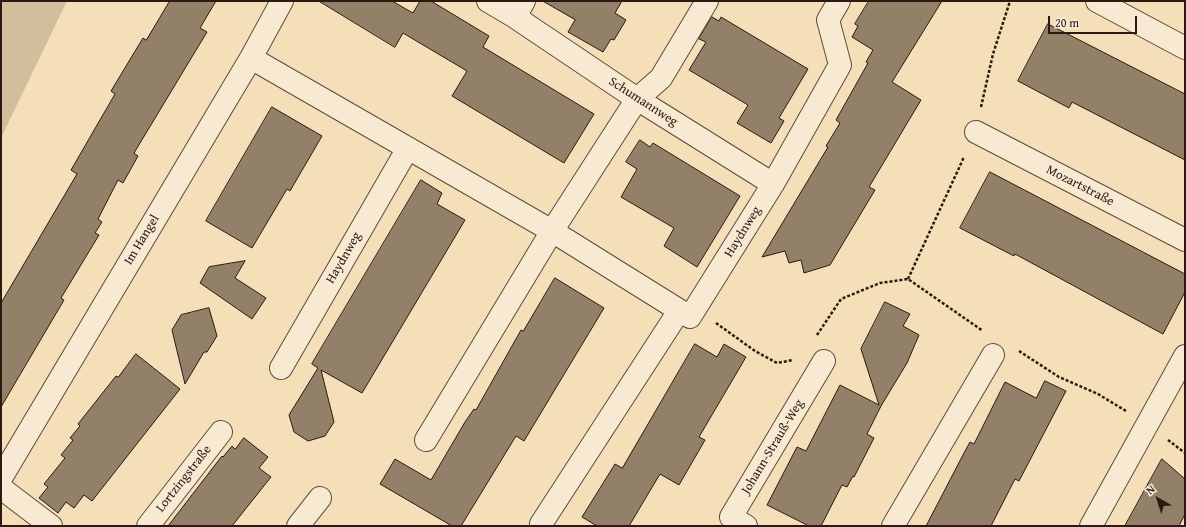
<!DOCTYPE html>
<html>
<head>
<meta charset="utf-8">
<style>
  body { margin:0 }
  #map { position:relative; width:1186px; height:527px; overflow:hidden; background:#f4dfb9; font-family:"Gentium Book Plus",serif }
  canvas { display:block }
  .frame { position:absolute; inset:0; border:2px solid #2a1a12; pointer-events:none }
  .north { position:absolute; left:1138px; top:479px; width:40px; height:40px; -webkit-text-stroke:3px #f8ead2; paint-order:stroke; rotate:321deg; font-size:11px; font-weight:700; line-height:16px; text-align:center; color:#2a1a12 }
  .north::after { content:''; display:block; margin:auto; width:14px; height:18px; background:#2a1a12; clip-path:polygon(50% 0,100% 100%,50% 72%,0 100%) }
  .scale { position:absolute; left:1048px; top:16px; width:89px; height:18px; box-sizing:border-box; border:2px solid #2a1a12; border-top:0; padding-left:5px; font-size:12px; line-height:14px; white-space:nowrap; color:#2a1a12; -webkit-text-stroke:3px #f8ead2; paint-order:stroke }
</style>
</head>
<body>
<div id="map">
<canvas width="1186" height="527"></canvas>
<div class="frame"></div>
<div class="north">N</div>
<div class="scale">20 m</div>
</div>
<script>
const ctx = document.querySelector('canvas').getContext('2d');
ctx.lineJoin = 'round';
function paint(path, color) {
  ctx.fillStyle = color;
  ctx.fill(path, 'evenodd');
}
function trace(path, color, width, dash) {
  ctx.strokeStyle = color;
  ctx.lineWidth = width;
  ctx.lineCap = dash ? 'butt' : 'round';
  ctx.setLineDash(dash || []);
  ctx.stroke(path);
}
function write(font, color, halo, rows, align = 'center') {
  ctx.font = font + ' "Gentium Book Plus",serif';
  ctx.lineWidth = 3.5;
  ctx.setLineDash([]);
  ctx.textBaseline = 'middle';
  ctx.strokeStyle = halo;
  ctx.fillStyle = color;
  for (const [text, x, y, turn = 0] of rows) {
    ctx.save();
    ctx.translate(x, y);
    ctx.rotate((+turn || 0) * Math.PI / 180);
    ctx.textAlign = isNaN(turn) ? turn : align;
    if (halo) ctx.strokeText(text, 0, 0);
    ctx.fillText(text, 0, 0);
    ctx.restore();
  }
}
paint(new Path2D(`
  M1 1H67L1 138Z`), '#d2be9d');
const building = new Path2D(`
  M170 1H216L200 28 207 32 134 153 138 156 123 183 118 180 98 219 102 222 95 233 99 235 61 298 64 300 44 334 1 407V303L77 174 71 170 115 94 111 91 143 38 146 40Z
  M319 1H392L413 13 420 1H431L489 36 483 47 594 114 564 163 452 96 467 71 403 33 395 47Z
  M543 1H622L615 13 626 20 614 40 611 39 603 52 568 32 575 20Z
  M869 1H942L892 82 921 100 869 187 875 190 830 265 804 273 801 260 789 263 785 251 762 257 828 147 826 146 840 123 836 120 868 63 866 62 873 50 852 37 858 26 855 24Z
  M712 17 719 21 721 17 808 69 779 118 784 121 771 143 737 123 748 105 689 70 706 42 699 39Z
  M1048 24 1185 94V160L1072 102 1069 108 1018 81Z
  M272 107 322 136 290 191 287 189 252 248 206 221Z
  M640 140 650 147 653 143 740 196 697 267 664 246 674 228 621 197 637 169 626 162Z
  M990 172 1185 274V292L1163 334 1015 254 1014 256 960 228Z
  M421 180 442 193 437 204 465 220 362 393 321 370 334 422 325 436 308 441 294 432 289 415 318 368 312 364Z
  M245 261 235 278 266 298 252 319 200 283 209 267Z
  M555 278 604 308 524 441 516 436 461 526H452L380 484 395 459 431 480 465 422 474 409 476 410 521 330 523 331Z
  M885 302 910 314 903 326 919 335 907 363 881 406 867 434 874 438 854 477 853 476 847 487 842 485 821 526H809L767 505 797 447 806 451 840 385 879 405 861 349Z
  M209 308 217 336 207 352H204L185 384 172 330 181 315Z
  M695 344 717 357 724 344 746 357 699 437 705 440 679 485 660 474 629 526H597L582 517 615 464 622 468Z
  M136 354 180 389 92 501 84 495 74 508 66 502 58 513 39 498 48 487 44 484 65 458 61 455 73 440 70 438 80 426 78 424 116 376 118 377Z
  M1045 381 1066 391 1019 481 1015 479 991 526H926L964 453 970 442 974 444 1005 382 1036 398Z
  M244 438 268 457 259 468 271 477 232 526H168L222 456 223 457 232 446 235 449Z
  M1162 459 1185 479V514L1179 526H1125Z`);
paint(building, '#938069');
trace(building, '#2a1a12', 1);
const minor = new Path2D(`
  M488 1 515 17 637 99 773 184
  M1097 1 1185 48
  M515 17 524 1
  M251 58 552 231 690 317 773 184 840 65 828 20 839 1
  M976 132 1185 240
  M281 368 408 148
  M426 440 552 231 637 99 661 78 707 1
  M1 478 251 58 282 1
  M1 488 51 526
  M541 524 679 311
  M148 526 221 432
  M298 526 320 498
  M746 526 731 517 824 361
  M893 526 993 355
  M1091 526 1185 356`);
trace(minor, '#5c4b3c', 24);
trace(new Path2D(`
  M981 107 993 54 1010 1
  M908 279 964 157
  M716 323 755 351 777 363 793 360
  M817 335 841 299 880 283 908 279 983 331
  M1019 351 1059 377 1098 394 1126 411
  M1168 440 1185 453`), '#2a1a12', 2.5, [3, 2]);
trace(minor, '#f8ead2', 22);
write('13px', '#2a1a12', '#f8ead2', [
  ["Schumannweg",643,102,33],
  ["Mozartstraße",1080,186,27],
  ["Haydnweg",743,232,-58],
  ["Im Hangel",142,240,-59],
  ["Haydnweg",344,258,-60],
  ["Johann-Strauß-Weg",773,447,-59],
  ["Lortzingstraße",184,479,-52]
]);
</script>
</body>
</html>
